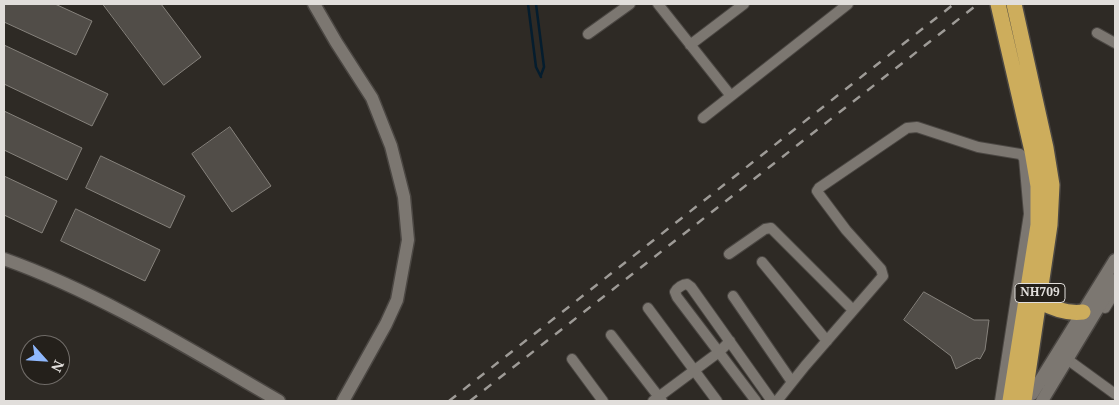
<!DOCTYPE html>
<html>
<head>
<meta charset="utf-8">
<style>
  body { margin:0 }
  #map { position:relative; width:1119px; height:405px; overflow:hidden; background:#2e2a25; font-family:"Noto Serif",serif }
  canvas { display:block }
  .frame { position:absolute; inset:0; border:5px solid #e1dedb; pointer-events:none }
  .north { position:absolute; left:20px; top:335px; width:50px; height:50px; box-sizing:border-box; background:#24201b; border:1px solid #706c68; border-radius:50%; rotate:116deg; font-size:14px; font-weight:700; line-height:20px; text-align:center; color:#e1dedb }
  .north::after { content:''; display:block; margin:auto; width:18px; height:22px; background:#8fb8fd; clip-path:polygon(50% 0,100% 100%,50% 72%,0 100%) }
</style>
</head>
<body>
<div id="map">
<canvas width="1119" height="405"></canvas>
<div class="frame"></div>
<div class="north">N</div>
</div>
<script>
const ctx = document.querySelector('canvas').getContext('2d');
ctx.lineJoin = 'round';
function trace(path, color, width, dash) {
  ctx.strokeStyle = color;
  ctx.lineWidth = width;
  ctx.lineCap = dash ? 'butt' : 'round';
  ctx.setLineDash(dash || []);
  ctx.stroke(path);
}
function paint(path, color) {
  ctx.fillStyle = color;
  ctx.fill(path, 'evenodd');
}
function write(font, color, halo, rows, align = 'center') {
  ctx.font = font + ' "Noto Serif",serif';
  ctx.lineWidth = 4;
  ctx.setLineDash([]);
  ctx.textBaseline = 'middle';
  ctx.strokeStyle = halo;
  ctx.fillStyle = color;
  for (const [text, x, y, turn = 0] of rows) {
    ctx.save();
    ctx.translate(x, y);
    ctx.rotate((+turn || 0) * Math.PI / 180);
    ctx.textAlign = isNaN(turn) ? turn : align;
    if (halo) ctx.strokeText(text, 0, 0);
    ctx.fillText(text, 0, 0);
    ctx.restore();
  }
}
trace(new Path2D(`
  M528 4 536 67 541 77
  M536 4 544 67 541 75`), '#051d2e', 2.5);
const building = new Path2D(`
  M4 4H55L92 21 76 55 4 22Z
  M103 4H161L201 57 164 85Z
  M4 45 108 94 92 126 4 84Z
  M4 111 82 148 67 180 4 150Z
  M230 127 271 186 232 212 192 154Z
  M101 156 185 196 170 228 86 188Z
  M4 176 57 201 42 233 4 215Z
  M76 209 160 250 145 281 61 241Z
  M924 292 974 320H989L985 350 980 359 977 358 956 369 951 356 904 320Z`);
paint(building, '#514d48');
trace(building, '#86827c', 1);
const street = new Path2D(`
  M658 4 731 96
  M1097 33 1115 43
  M588 34 630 4
  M690 45 744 4
  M703 118 848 4
  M729 254 765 229 771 228 853 310
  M762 262 827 341
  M733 296 792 382
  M648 308 717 401
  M1105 308 1115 292
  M611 335 662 401
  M572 359 603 401
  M1071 362 1115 394
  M653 401 719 352 730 341
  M756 401 677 297 675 292C677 288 683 284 687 284L691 287 772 401
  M777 401 805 366 883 276 881 269 846 230 819 194 817 191 819 188 907 128 917 127 978 147 1020 154 1024 158 1029 214 1000 401`);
const secondary = new Path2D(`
  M314 4 336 42 372 98 391 146 404 197 408 240 397 300 386 324 343 401
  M4 259C100 293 191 350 279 401
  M1032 394 1115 260
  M1042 401 1115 280`);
const highway = new Path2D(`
  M998 4 1032 151 1038 186V225L1010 401
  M1014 4 1046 148 1052 185 1050 225 1024 401
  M1039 301C1053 309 1067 314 1083 312`);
trace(street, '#4b4743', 12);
trace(secondary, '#4b4743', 15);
trace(highway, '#4b4743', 18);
trace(street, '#7c7771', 10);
trace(secondary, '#7c7771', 12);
trace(highway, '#cdad5c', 15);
trace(new Path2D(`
  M449 401 954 4
  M470 401 978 4`), '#9e9b97', 2.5, [9, 9]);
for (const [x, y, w] of [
  [1040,293,50]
]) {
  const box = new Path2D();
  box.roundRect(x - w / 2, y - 9.5, w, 19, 4);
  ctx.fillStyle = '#24201b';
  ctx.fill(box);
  trace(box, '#e1dedb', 1);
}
write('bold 12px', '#e1dedb', null, [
  ["NH709",1040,293]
]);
</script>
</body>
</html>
